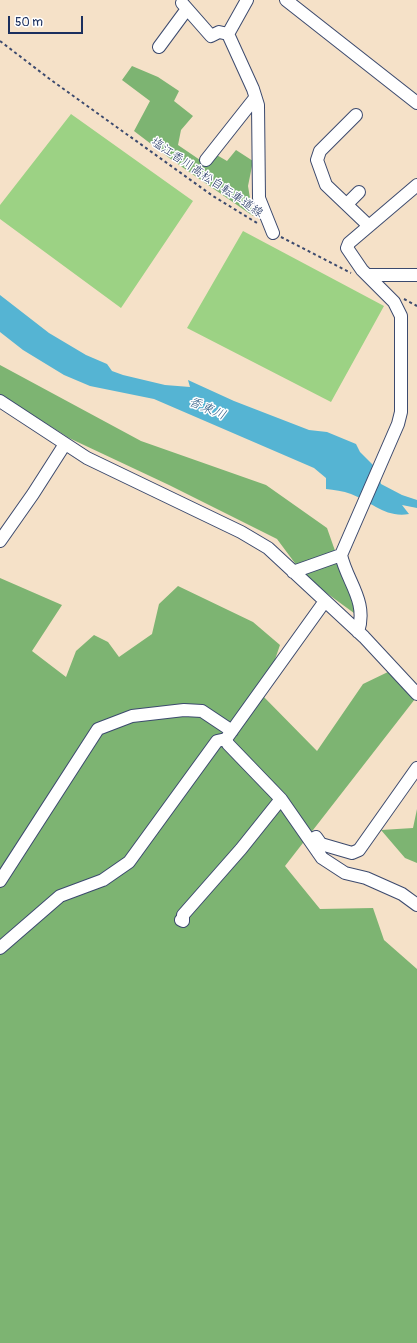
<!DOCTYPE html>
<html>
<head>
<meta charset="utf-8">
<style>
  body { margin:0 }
  #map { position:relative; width:417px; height:1343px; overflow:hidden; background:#f5e1c8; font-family:Pangolin,sans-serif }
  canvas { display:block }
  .scale { position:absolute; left:8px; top:16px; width:75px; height:18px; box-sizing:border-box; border:2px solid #1b2f5e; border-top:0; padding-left:5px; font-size:12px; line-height:14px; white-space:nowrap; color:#1b2f5e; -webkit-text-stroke:3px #fff; paint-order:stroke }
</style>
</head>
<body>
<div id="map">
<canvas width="417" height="1343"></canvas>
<div class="scale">50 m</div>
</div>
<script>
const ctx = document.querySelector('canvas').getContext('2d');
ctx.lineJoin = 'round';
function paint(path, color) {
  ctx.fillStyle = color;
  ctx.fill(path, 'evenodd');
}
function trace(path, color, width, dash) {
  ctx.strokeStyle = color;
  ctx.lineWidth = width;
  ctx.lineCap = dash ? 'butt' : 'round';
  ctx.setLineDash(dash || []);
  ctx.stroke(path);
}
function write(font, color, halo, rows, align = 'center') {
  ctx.font = font + ' Pangolin,"Klee One",sans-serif';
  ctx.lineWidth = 3;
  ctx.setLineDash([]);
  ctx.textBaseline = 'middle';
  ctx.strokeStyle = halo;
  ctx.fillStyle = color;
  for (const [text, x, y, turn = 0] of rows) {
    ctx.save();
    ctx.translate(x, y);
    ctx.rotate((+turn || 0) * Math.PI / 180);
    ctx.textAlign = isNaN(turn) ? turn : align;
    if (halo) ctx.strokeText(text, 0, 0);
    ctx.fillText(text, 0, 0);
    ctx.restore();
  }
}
paint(new Path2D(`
  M71 114 193 201 121 308 0 219V205Z
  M243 231 384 306 331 402 187 328Z`), '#9cd284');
paint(new Path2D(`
  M132 66 158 77 179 91 174 101 193 116 181 130 178 145 200 160 215 154 227 161 236 150 253 161 248 186 253 216 172 160 134 131 150 101 122 80Z
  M0 365 141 441 266 485 327 528 358 616 306 578 277 539 169 485 69 438 0 394Z
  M0 578 62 605 32 651 66 677 76 651 94 635 108 642 119 657 152 634 159 604 178 586 253 622 280 645 270 674 259 692 317 751 363 684 390 671 415 699 285 866 320 909 373 908 384 940 417 969V1343H0Z
  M417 809V863L405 858 381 830 413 828Z`), '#7db472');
paint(new Path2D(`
  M0 295 49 333 86 355 107 364 112 371 123 375 165 385 190 387 188 380 234 401 309 430 327 432 356 444 360 452 377 469 381 484 402 495 417 500V508L402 505 409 514C385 518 372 502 351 494 343 491 334 490 326 489V478L314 468 154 399 90 386 64 375 23 350 0 332Z`), '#55b4d3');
const minor = new Path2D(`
  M247 0 228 34 253 89 258 105 259 198 273 233
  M286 0 417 103
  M182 3 211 36 219 32 228 34
  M159 47 187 9
  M356 115 320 151 317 160 326 185 369 226
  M206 160 255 98
  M347 204 359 192
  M368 275H417
  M0 401 87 458 241 532 268 548 364 637 417 694
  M0 541 33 494 65 444
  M293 572 341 555
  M325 601 226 739 228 744 281 799 322 858 345 873 366 878 402 894 417 905
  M358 632C368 601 347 582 341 555L398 424 401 412V316L394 302 362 270 347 248 349 243 417 185
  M313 839 316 837 321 844 352 853 359 850 417 768
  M0 881 98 729 132 716 184 710 202 711 232 731
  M181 920 183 921V915L241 849 281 799
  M0 948 60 896 103 880 129 862 217 741 226 739`);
trace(minor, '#3c4a6e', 14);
trace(new Path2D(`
  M0 41 51 80 213 196 257 223
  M281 237 351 273
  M404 299 417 306`), '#3c4a6e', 2, [3, 3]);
trace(minor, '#fff', 12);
write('12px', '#1b2f5e', '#fff', [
  ["塩江香川高松自転車道線",207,178,34]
]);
write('italic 13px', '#2f5e87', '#fff', [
  ["香東川",207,409,23]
]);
</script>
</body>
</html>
